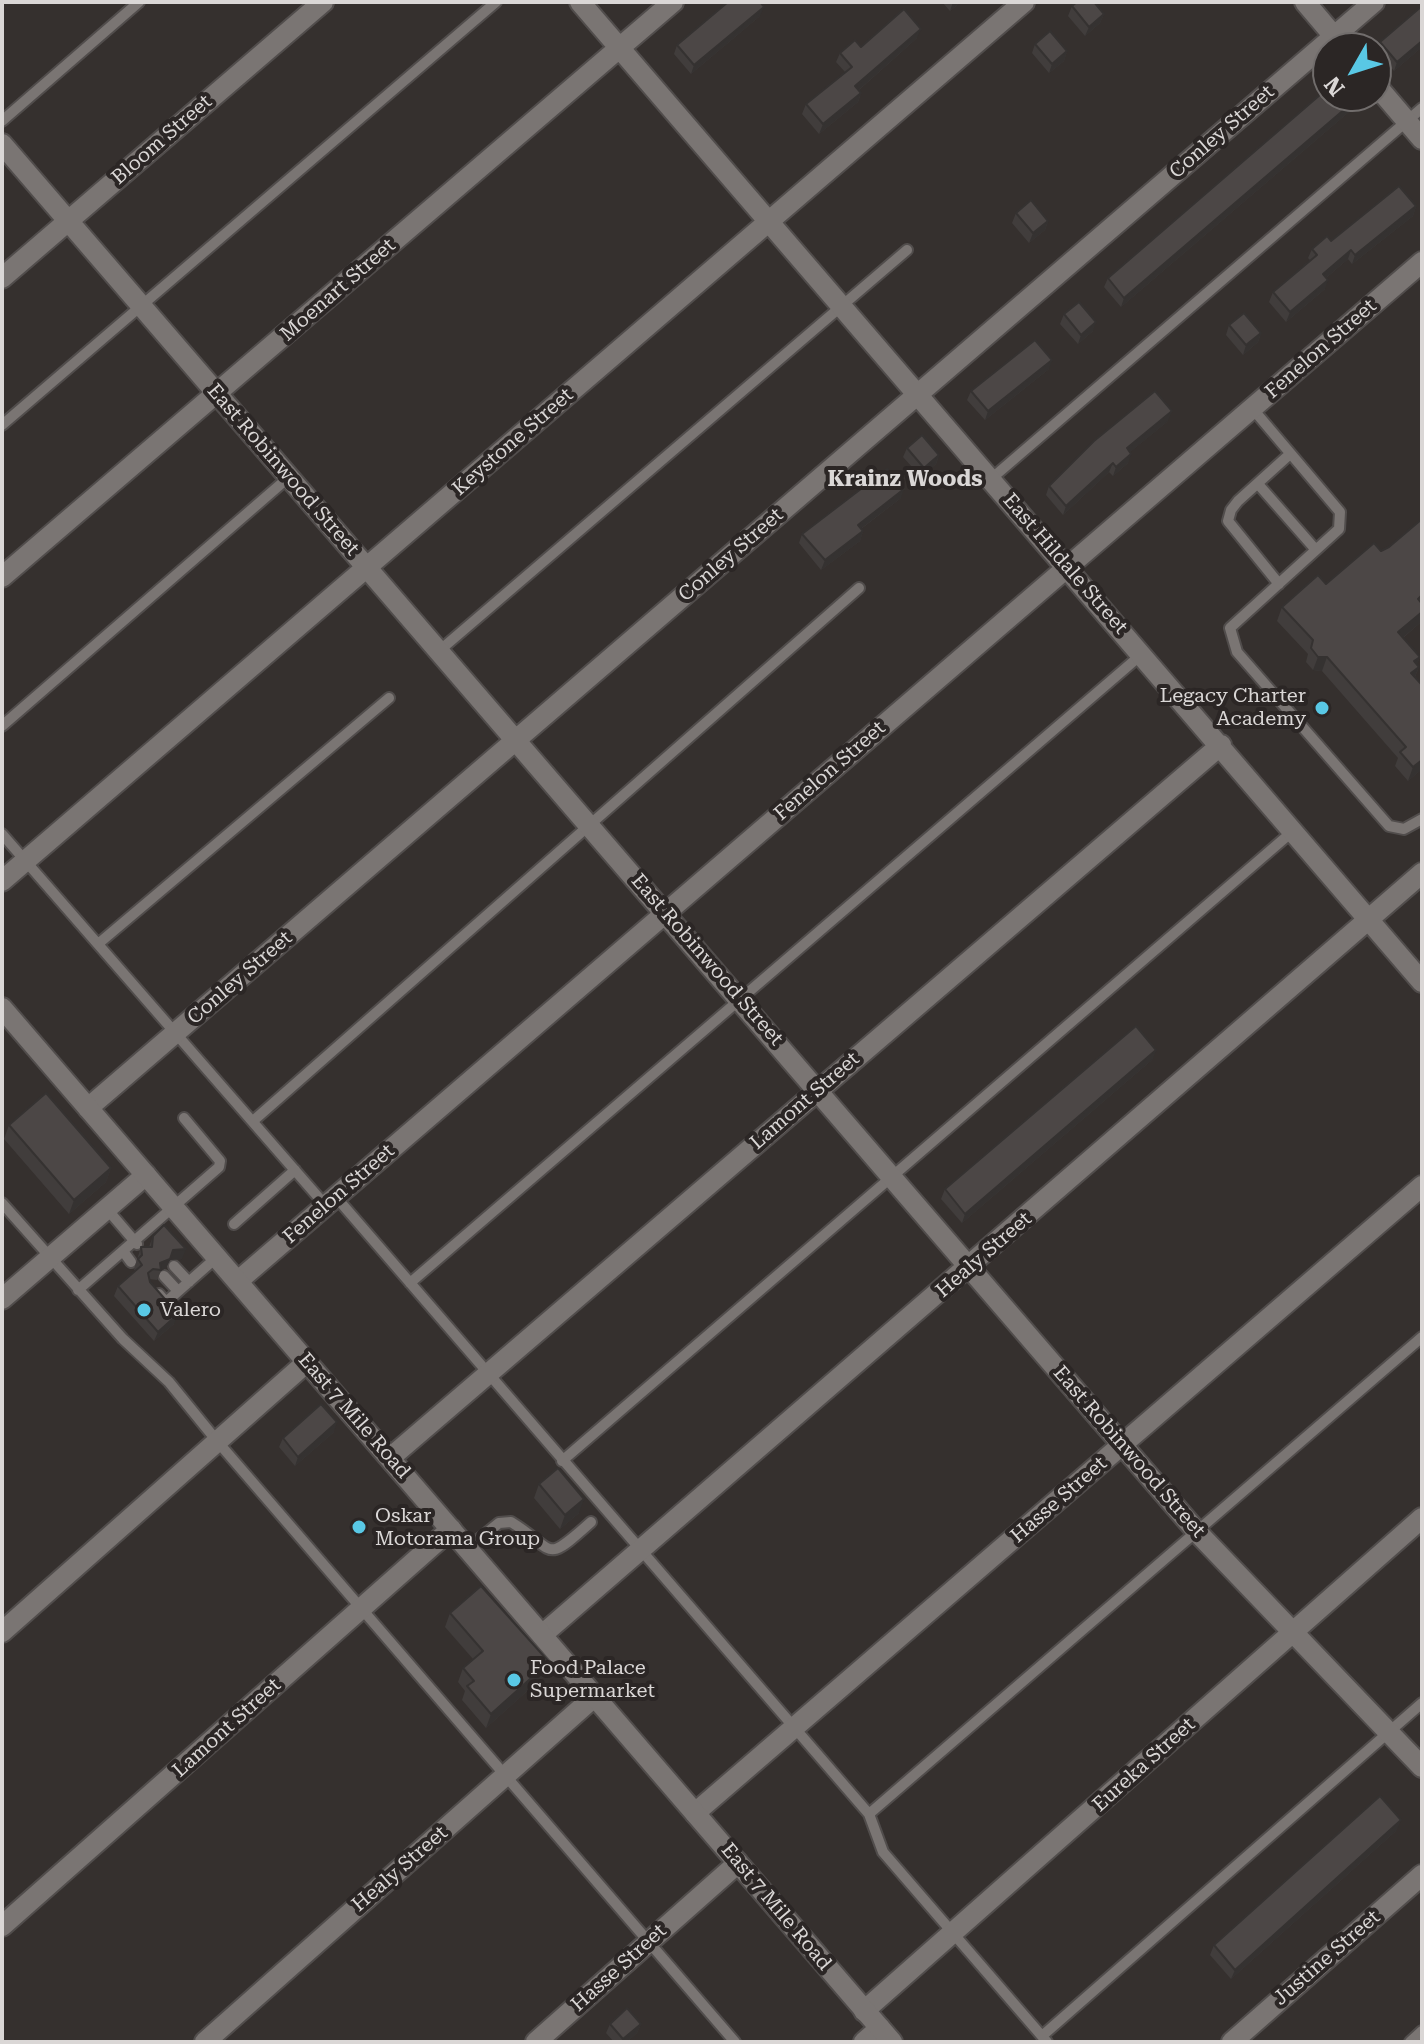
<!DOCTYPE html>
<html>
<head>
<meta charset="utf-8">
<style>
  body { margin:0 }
  #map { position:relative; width:1424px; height:2044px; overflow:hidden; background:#35302e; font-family:"Roboto Serif",serif }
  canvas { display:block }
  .frame { position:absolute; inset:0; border:4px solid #dad7d6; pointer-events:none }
  .north { position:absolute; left:1312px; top:32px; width:80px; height:80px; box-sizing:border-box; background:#2b2625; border:2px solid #716d6c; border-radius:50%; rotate:231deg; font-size:22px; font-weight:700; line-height:32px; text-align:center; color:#dad7d6 }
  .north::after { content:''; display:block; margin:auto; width:28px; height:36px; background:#59c8e5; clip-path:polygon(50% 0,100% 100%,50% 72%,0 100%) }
</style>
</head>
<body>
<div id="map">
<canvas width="1424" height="2044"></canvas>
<div class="frame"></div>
<div class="north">N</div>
</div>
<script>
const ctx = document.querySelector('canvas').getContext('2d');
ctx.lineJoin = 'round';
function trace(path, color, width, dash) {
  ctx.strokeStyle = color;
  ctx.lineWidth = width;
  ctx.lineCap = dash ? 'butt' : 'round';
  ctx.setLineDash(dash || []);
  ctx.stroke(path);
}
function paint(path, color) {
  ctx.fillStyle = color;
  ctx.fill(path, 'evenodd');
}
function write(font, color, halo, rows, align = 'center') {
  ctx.font = font + ' "Roboto Serif",serif';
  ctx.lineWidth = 8;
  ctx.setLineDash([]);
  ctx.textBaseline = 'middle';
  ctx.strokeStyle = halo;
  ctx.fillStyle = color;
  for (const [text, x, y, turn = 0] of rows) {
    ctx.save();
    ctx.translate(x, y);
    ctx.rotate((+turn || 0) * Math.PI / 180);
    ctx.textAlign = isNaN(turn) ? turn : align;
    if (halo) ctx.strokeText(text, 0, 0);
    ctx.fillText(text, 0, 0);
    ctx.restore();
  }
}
const lane = new Path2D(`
  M2 121 139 2
  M1252 408 1340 512 1339 529 1230 628 1237 652 1389 826 1404 829 1422 819
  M2 425 496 2
  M991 479 1422 108
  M1258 484 1316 550
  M1279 584 1228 521 1231 510 1238 501 1290 454
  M439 651 907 250
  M2 726 289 477
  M2 834 326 1206
  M98 944 389 698
  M253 1121 859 588
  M336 1197 869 1814 883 1852 1047 2042
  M2 1203 123 1339 169 1382 217 1441 735 2042
  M107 1209 137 1244
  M234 1224 295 1170
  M123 1251 131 1262
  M174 1266 189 1282
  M164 1276 178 1291
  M410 1283 1142 654
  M78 1290 219 1167 220 1161 184 1118
  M159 1294 166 1302 217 1257
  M562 1461 1293 831
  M468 1548 499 1523 511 1522C557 1550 542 1566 591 1522
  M869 1814 1422 1337
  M1042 2036 1422 1703
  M1410 2042 1422 2031`);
const street = new Path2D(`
  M580 2 1422 982
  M1305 2 1344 48
  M1376 85 1422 139
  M2 144 1198 1533 1422 1767
  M2 278 323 2
  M2 577 673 2
  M2 881 1024 2
  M88 1108 1374 2
  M238 1281 1422 262
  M2 1299 146 1175
  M390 1458 1221 745
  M2 1632 307 1362
  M542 1635 1422 873
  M695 1813 1422 1186
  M2 1926 451 1529
  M864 2011 1422 1518
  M205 2042 595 1696
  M536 2042 738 1863
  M864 2042 880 2028
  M1232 2042 1422 1875`);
const secondary = new Path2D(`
  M2 1008 892 2042`);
trace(lane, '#514d4c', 14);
trace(street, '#514d4c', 24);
trace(secondary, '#514d4c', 24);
trace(lane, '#7a7573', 10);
trace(street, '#7a7573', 20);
trace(secondary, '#7a7573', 20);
paint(new Path2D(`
  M942 2H961L950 11Z
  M1072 6 1104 14 1100 23 1085 36 1068 16Z
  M1422 6V47L1394 71 1377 51 1380 42Z
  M760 16 691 74 674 54 677 45Z
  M917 38 859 90 861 93 858 102 819 134 802 114 806 104 845 72 836 62 840 53 861 47Z
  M1035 44 1067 51 1064 61 1049 73 1032 53Z
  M1357 105 1121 307 1104 287 1108 278Z
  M1416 206 1413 216 1352 264 1348 259 1326 278 1325 289 1286 322 1269 302 1273 292 1310 260 1308 258 1312 249Z
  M1016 213 1048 221 1045 230 1029 243 1012 223Z
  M1064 314 1093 331 1078 344 1060 324Z
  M1229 325 1261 333 1258 342 1243 355 1226 335Z
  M1049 369 985 420 967 400 971 391Z
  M1168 421 1130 452 1128 463 1113 476 1109 472 1063 515 1046 495 1049 486Z
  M907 448 939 455 936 464 921 477 903 457Z
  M901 498 861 529 863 531 860 541 821 570 799 543 802 534Z
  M1422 519V619L1421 622 1403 638 1420 657 1417 664 1419 667 1415 677 1422 685V769L1408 781 1395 766 1398 758 1322 671 1313 670 1306 662 1308 654 1277 621 1282 607 1326 584 1381 551 1389 547Z
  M1153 1059 962 1223 941 1199 945 1189Z
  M9 1125 111 1168 106 1182 69 1214 4 1139Z
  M153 1236 182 1259 170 1260 166 1268 161 1271 157 1280 149 1279 174 1324 154 1341 114 1296 118 1286 135 1271 134 1269 141 1247H149Z
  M334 1432 295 1466 279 1447 283 1438Z
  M539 1484 579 1513 560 1529 534 1498Z
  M450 1613 544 1676 486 1728 462 1700 465 1691 458 1682 463 1668 473 1659 445 1627Z
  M1397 1830 1231 1979 1210 1955 1214 1945Z
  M610 2024H641L637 2033 627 2042H614L606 2033Z`), '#413d3c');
paint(new Path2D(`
  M953 2H961L950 11Z
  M764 7 760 16 691 74 694 65Z
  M1104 14 1100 23 1085 36 1089 27Z
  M921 29 917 38 852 96 855 86Z
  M1422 41V47L1394 71 1397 62Z
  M1067 51 1064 61 1049 73 1052 64Z
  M861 93 858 102 819 134 823 124Z
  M1360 96 1357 105 1121 307 1124 298Z
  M1416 206 1413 216 1352 264 1355 255Z
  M1048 221 1045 230 1029 243 1033 233Z
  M1351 250 1348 259 1320 283 1323 274Z
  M1328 280 1325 289 1286 322 1290 312Z
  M1096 322 1093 331 1078 344 1081 335Z
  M1261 333 1258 342 1243 355 1246 345Z
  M1052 360 1049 369 985 420 988 411Z
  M1172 411 1168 421 1123 458 1127 448Z
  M1131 454 1128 463 1113 476 1116 467Z
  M939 455 936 464 921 477 924 468Z
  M1113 463 1109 472 1063 515 1066 506Z
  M904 489 901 498 854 534 858 525Z
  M863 531 860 541 821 570 825 560Z
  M1422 612 1421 622 1393 646 1398 632Z
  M1318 657H1327L1322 671 1313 670Z
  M1420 657 1415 670 1419 667 1413 681 1406 687 1414 661Z
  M1422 760V769L1408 781 1413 767Z
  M1156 1050 1153 1059 962 1223 965 1214Z
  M111 1168 106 1182 69 1214 74 1200Z
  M186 1249 182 1259 170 1260 166 1268 161 1271 160 1263 173 1250Z
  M178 1314 174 1324 154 1341 158 1332Z
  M337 1422 334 1432 295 1466 298 1457Z
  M584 1499 579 1513 560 1529 565 1515Z
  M549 1662 544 1676 486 1728 491 1714Z
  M1401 1820 1397 1830 1231 1979 1235 1970Z
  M641 2024 637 2033 627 2042H622L623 2039Z`), '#353231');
const building = new Path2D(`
  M728 2H760L764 7 694 65 677 45Z
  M1077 2H1094L1104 14 1089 27 1072 6Z
  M1422 6V41L1397 62 1380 42Z
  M904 9 921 29 855 86 861 93 823 124 806 104 852 67 840 53 855 40 861 47Z
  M1050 31 1067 51 1052 64 1035 44Z
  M1328 88V96H1360L1124 298 1108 278Z
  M1399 186 1416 206 1355 255 1351 250 1323 274 1328 280 1290 312 1273 292 1317 255 1312 249 1327 236 1331 241Z
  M1031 200 1048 221 1033 233 1016 213Z
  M1079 302 1096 322 1081 335 1064 314Z
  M1244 313 1261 333 1246 345 1229 325Z
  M1035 340 1052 360 988 411 971 391Z
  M1155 391 1172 411 1127 448 1131 454 1116 467 1113 463 1066 506 1049 486 1094 441Z
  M922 435 939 455 924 468 907 448Z
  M887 469 904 489 858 525 863 531 825 560 802 534Z
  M1422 519V595L1418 599 1422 604V612L1398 632 1420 657 1414 661 1419 667 1411 673 1422 685V760L1413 767 1400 752 1406 747 1327 657H1318L1311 648 1313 640 1282 607 1318 575 1326 584 1374 543 1381 551 1389 547Z
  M1136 1026 1156 1050 965 1214 945 1189Z
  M46 1093 111 1168 74 1200 9 1125Z
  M164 1225 186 1249 173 1250 170 1259 160 1263 161 1270 153 1269 148 1273 150 1282 178 1314 158 1332 118 1286 142 1265 138 1259 142 1255 141 1247H152L153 1236Z
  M321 1404 337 1422 298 1457 283 1438Z
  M558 1468 584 1499 565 1515 539 1484Z
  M481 1586 549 1662 491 1714 467 1686 474 1681 463 1668 483 1651 450 1613Z
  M1380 1796 1401 1820 1235 1970 1214 1945Z
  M627 2008 641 2024 623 2039 610 2024Z`);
paint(building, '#4c4746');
trace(building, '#353231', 2);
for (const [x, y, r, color] of [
  [1322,708,8,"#59c8e5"],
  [144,1310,8,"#59c8e5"],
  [359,1527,8,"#59c8e5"],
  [514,1680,8,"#59c8e5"]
]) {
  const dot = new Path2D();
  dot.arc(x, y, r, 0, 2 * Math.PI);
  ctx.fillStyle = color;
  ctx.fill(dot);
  trace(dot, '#2b2625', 3);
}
write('20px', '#dad7d6', '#2b2625', [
  ["Conley Street",1222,132,-41],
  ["Bloom Street",162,140,-41],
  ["Moenart Street",338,290,-41],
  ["Fenelon Street",1321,349,-41],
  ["Keystone Street",513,442,-41],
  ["East Robinwood Street",283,470,49],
  ["Conley Street",731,555,-41],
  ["East Hildale Street",1065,564,49],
  ["Fenelon Street",830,771,-41],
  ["East Robinwood Street",707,960,49],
  ["Conley Street",240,978,-41],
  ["Lamont Street",805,1101,-41],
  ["Fenelon Street",339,1194,-41],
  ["Healy Street",984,1255,-41],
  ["East 7 Mile Road",354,1416,49],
  ["East Robinwood Street",1129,1452,49],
  ["Hasse Street",1059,1500,-41],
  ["Lamont Street",227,1728,-42],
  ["Eureka Street",1144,1765,-42],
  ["Healy Street",400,1869,-41],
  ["East 7 Mile Road",776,1907,50],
  ["Justine Street",1327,1958,-41],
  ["Hasse Street",619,1968,-42]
]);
write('20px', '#dad7d6', '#2b2625', [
  ["Legacy Charter",1306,696,"right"],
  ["Academy",1306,719,"right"],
  ["Valero",160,1310],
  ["Oskar",375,1516],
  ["Motorama Group",375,1539],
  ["Food Palace",530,1668],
  ["Supermarket",530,1691]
], 'left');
write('bold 22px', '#dad7d6', '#2b2625', [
  ["Krainz Woods",905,480]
]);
</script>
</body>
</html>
